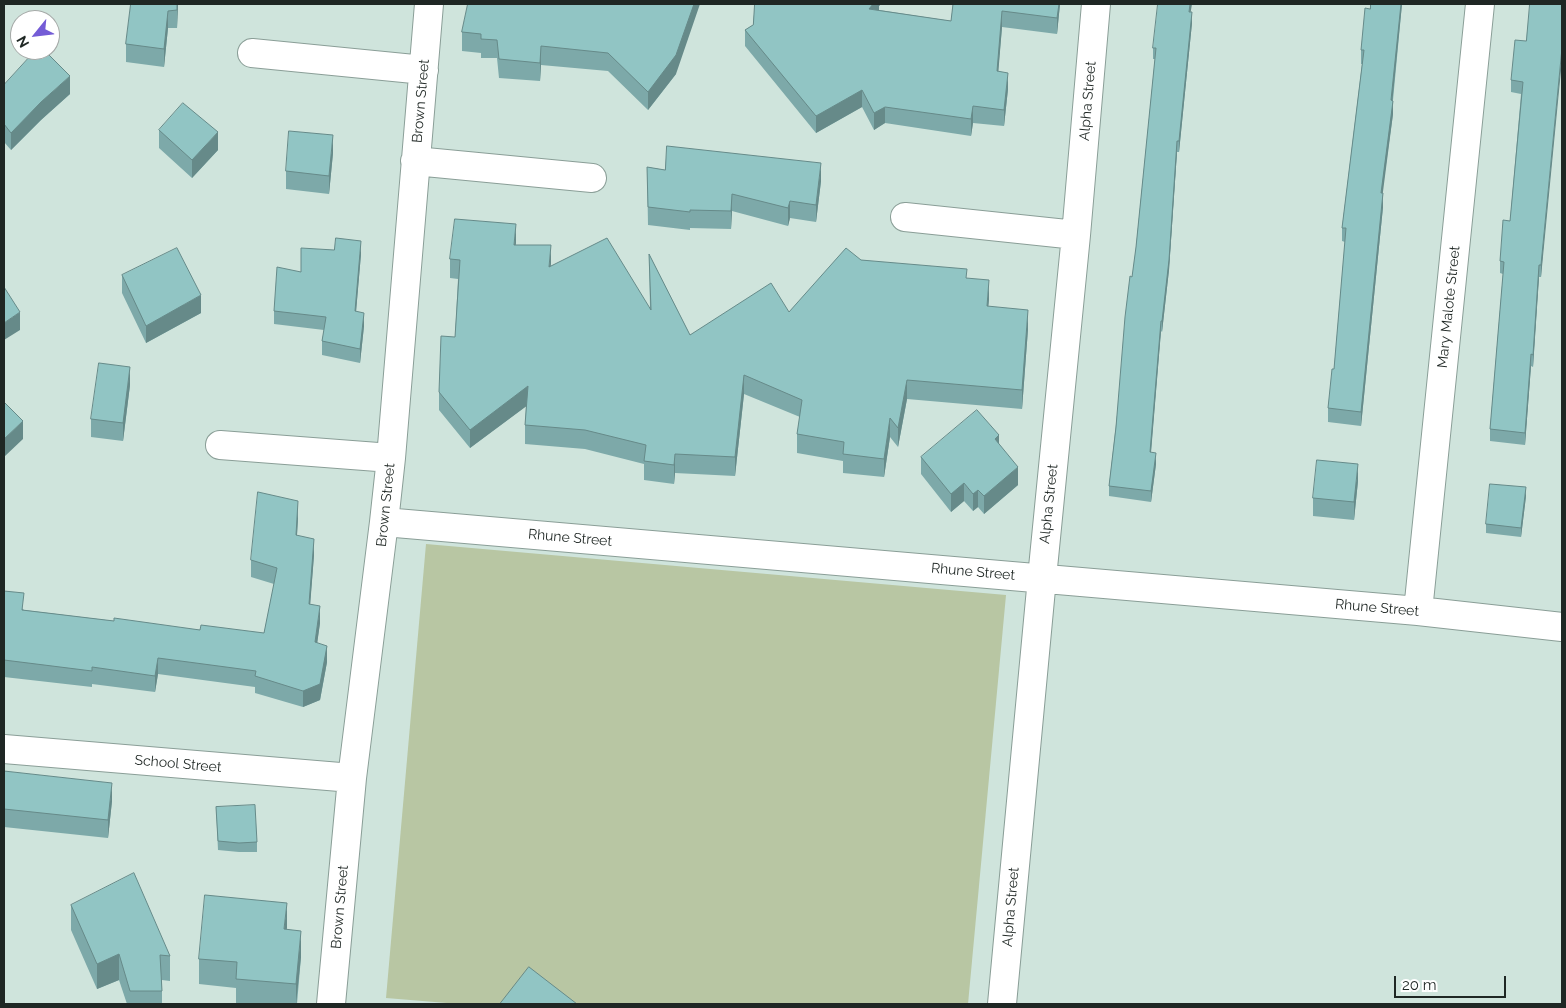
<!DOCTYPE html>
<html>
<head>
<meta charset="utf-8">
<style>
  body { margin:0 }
  #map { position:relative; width:1566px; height:1008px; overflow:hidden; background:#cfe4dc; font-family:Raleway,sans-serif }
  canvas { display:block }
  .frame { position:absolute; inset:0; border:5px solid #1f2724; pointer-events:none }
  .north { position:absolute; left:10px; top:10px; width:50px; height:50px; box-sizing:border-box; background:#fff; border:1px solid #a5a9a7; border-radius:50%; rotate:241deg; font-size:14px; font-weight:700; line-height:20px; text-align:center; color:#1f2724 }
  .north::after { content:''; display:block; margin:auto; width:18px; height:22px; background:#745cd6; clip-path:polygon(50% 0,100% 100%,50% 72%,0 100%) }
  .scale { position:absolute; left:1394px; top:976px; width:112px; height:22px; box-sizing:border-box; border:2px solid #1f2724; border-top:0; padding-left:6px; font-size:15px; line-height:18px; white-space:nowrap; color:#1f2724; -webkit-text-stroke:4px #fff; paint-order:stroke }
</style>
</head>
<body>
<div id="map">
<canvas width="1566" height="1008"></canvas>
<div class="frame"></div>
<div class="north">N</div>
<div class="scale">20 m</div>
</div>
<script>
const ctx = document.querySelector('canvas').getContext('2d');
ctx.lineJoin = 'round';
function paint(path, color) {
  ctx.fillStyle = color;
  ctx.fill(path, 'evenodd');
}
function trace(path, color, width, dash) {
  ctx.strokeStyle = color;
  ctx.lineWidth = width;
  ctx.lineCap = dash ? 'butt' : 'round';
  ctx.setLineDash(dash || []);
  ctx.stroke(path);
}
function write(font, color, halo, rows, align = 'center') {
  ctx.font = font + ' Raleway,sans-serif';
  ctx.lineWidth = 4;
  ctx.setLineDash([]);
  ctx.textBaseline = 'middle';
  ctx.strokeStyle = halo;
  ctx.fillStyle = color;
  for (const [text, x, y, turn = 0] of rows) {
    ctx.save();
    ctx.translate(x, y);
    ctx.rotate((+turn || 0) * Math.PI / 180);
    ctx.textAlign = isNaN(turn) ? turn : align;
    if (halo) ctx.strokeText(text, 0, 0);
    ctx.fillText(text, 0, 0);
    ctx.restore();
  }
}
paint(new Path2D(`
  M426 544 1006 595 968 1004H459L386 998Z`), '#b8c6a3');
const street = new Path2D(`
  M252 53 424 70
  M415 161 592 178
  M905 217 1076 235
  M220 445 391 458
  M384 522 1418 611 1562 627
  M1418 611 1480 4
  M4 749 352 778
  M331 1004 352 778 384 522 391 458 429 4
  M1002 1004 1042 578 1076 235 1096 4`);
trace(street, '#8a9e97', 30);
trace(street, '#fff', 28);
paint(new Path2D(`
  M131 4H178L177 28H168L164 67 126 62V44Z
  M468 4 676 74 648 110 608 71 541 65 540 81 499 78 497 58H481V53L462 51V32Z
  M755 4H881L879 6V10L951 21 953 4H1060L1057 34 1002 27 998 72 1008 89 1004 126 973 123 971 136 885 123 874 130 862 107 816 133 745 46V30L753 25Z
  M1371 4H1402L1393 100V114L1382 193 1383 207 1361 426 1328 422V408L1334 369 1345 242 1342 241V228L1362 64H1361V50Z
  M1562 4 1541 277H1539L1533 367 1531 366 1525 445 1490 441V429L1503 274 1500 273V261L1510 221 1521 94 1511 92V80Z
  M1191 12 1192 23 1179 152H1177L1169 270 1162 332 1161 331 1151 453 1156 464 1151 502 1109 496V486L1136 247 1155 59H1153V48Z
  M4 85 70 94 41 120 11 150 4 142Z
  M159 130 218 150 192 178 159 148Z
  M333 153 329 194 286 189V171Z
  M647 167 665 170 821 181 816 222 790 218 788 226 732 211 731 229 690 228V230L648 225Z
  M516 245 551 266 650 308 649 254 690 335 789 312 861 260 967 278 989 299 988 306 1028 329 1022 409 907 399 898 447 890 437 884 477 843 473V461L797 453V434L800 417 744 394 735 476 675 473 674 484 644 480V464L585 449 525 444V425L526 406 470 448 439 410V392L455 337 458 279 450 278V259Z
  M361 254 356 311 364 326 360 363 322 355V341L324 330 274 324V311L301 272Z
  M122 275 201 313 146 343 122 293Z
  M130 385 123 441 91 437V419Z
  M999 444 1018 485 984 514 978 507 973 511 964 501 951 512 921 474V457Z
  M1358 481 1354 520 1313 516V498Z
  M1526 496 1521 537 1486 533V524Z
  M298 518 297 535 314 555 310 604 320 623 317 643 327 662 320 700 303 707 255 693V687L158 674 155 692 92 684V687L4 677V591L24 610 114 621 200 630 264 633 274 584 251 577V560Z
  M4 771 112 801 108 838 4 827Z
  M216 807 257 842V852H239L218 850Z
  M71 905 170 956V981L162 980V1004H127L119 980 97 989 71 930Z
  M287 930 301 957 297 1004H236V988L199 984V959Z`), '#7da9a9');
paint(new Path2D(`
  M177 4H178L177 28Z
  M694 4H700L676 74 648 110V92Z
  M873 4H881L879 6V11L869 9Z
  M1059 4H1060L1057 34V18Z
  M1190 4H1192L1189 22V12Z
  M1401 4H1402L1392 104 1393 101V114L1381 207V193L1391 100Z
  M168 11V28L164 67V49Z
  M1002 11V27L997 88V71Z
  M1192 12V23L1179 152V141Z
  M541 46V65L540 81V63Z
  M1562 48V60L1541 277V265Z
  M1008 73V89L1004 126V110Z
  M70 76V94L41 120 11 150V133L41 102Z
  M862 90V107L816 133V116Z
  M973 106V123L971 136V119Z
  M885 107V123L874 130V113Z
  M218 132V150L192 178V160Z
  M333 135V153L329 194V176Z
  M1177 141V152L1169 270 1162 332V321Z
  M821 163V181L816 222V205Z
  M1383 193V207L1361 426V412Z
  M732 194V211L731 229V211Z
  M790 201V218L788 226V208Z
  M516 224V243L514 263V245Z
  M361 241V254L355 324V311Z
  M551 245V264L549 286V267Z
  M1539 265V277L1533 367V355Z
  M989 280V299L987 324V306Z
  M201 295V313L146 343V326Z
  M1028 310V329L1022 409V390Z
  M20 312V330L4 340V323Z
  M364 313V326L360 363V349Z
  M1161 321V331L1150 463V452Z
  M1531 354V366L1525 445V433Z
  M130 367V385L123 441V423Z
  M744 375V394L735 476V457Z
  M907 380V399L898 447V428Z
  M528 386V405L470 448V430Z
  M890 418V437L884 477V459Z
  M23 421V439L4 457V439Z
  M999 435V453L995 439Z
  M1156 453V464L1151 502V491Z
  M675 454V473L674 484V465Z
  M1358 464V481L1354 520V502Z
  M1018 467V485L984 514V496Z
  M964 483V501L951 512V494Z
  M1526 487V496L1521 537V528Z
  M978 490V507L973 511V494Z
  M298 501V518L296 551V535Z
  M314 539V555L309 620V604Z
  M320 606V623L315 659V642Z
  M327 646V662L320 700 303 707V691Z
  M158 658V674L155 692V676Z
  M112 783V801L108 838V820Z
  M287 903V928L284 955V929Z
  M301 931V957L296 1004V984Z
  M119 954V980L97 989V964Z`), '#668a89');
const building = new Path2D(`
  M131 4H177V10L168 11 164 49 126 44Z
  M468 4H694L676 55 648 92 608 53 541 46 540 63 499 59 497 40 481 39V34L462 32Z
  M755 4H873L869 9 951 21 953 4H1059L1057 18 1002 11 997 71 1008 73 1004 110 973 106 971 119 885 107 874 113 862 90 816 116 745 30 753 25Z
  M1158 4H1190L1189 12H1192L1179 141H1177L1169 260 1162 321H1161L1150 452 1156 453 1151 491 1109 486 1116 427 1125 317 1130 276 1132 277 1136 247 1156 48H1153Z
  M1371 4H1401L1391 100 1393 101 1381 193H1383L1361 412 1328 408 1332 369H1334L1346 228H1342L1364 50H1361L1365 8 1370 9Z
  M1530 4H1562V48L1541 265H1539L1533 355 1531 354 1525 433 1490 429 1504 262 1500 261 1503 220 1510 221 1523 82 1511 80 1515 40 1526 41Z
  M36 50H44L70 76 41 102 11 133 4 124V85Z
  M183 103 218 132 192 160 159 130Z
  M289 131 333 135 329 176 286 171Z
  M667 146 821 163 816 205 790 201 788 208 732 194 731 211 690 210V212L648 207 647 167 665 170Z
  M455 219 516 224 514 245H551L549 267 607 238 651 310 649 254 690 335 771 283 789 312 846 248 861 260 967 269 966 278 989 280 987 306 1028 310 1022 390 907 380 898 428 890 418 884 459 843 454 844 442 797 434 802 400 744 375 735 457 675 454 674 465 644 461 646 445 585 430 525 425 528 386 470 430 439 392 441 336 455 337 460 260 450 259Z
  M336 238 361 241 355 311 364 313 360 349 322 341 326 317 274 311 277 267 301 272V248L334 250Z
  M177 248 201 295 146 326 122 275Z
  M4 287 20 312 4 323Z
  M99 363 130 367 123 423 91 419Z
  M4 402 23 421 4 439Z
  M977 410 999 435 995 439 1018 467 984 496 978 490 973 494 964 483 951 494 921 457Z
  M1317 460 1358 464 1354 502 1313 498Z
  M1490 484 1526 487 1521 528 1486 524Z
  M258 492 298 501 296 535 314 539 309 604 320 606 315 642 327 646 320 684 303 691 255 676 256 671 158 658 155 676 92 667V671L4 660V591L24 593 22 610 114 621V618L200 630 201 625 264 633 277 568 251 560Z
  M4 771 112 783 108 820 4 809Z
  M255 805 257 842 239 843 218 841 216 807Z
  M134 873 170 956 160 955 162 991H130L119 954 97 964 71 905Z
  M205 895 287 903 284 929 301 931 296 984 236 979 237 962 199 959Z
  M529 967 577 1004H500Z`);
paint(building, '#91c5c4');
trace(building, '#668a89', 1);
write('14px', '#1f2724', '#fff', [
  ["Brown Street",421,101,-85],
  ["Alpha Street",1088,101,-85],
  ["Mary Malote Street",1449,307,-84],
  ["Alpha Street",1049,504,-84],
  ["Brown Street",386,505,-84],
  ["Rhune Street",570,538,5],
  ["Rhune Street",973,572,5],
  ["Rhune Street",1377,608,5],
  ["School Street",178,764,5],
  ["Brown Street",340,907,-85],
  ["Alpha Street",1011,907,-85]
]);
</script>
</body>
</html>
